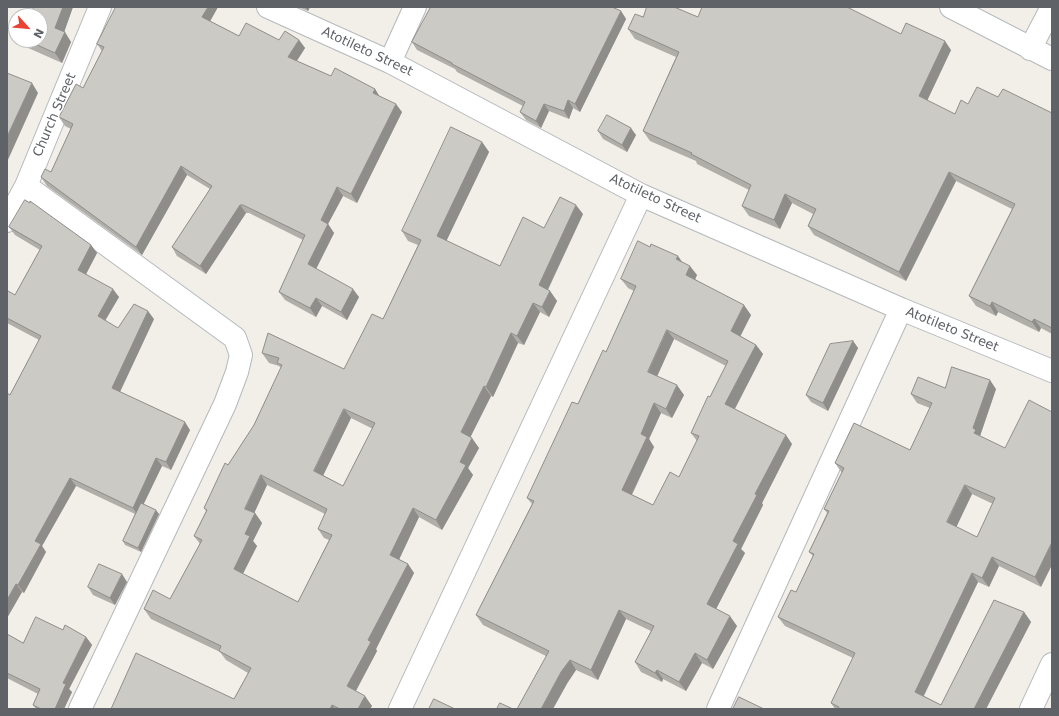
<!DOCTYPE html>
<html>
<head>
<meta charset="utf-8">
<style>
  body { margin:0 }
  #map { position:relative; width:1059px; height:716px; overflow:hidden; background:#f1efe8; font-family:"DejaVu Sans",sans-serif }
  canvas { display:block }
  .frame { position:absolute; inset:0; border:8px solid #5f6368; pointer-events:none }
  .north { position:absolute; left:8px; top:8px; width:40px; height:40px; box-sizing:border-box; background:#fff; border:1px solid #bfc1c3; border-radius:50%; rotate:117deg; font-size:11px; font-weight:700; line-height:16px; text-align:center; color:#5f6368 }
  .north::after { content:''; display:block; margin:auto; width:14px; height:18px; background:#ea4335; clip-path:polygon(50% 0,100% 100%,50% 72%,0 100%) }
</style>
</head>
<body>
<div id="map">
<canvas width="1059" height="716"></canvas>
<div class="frame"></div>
<div class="north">N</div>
</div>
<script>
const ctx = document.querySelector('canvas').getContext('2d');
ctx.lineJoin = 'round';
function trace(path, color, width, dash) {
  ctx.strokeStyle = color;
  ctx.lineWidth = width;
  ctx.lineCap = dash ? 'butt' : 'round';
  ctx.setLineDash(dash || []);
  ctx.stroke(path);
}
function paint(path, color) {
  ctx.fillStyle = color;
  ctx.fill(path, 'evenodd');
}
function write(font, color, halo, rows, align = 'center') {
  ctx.font = font + ' "DejaVu Sans",sans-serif';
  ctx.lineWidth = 3;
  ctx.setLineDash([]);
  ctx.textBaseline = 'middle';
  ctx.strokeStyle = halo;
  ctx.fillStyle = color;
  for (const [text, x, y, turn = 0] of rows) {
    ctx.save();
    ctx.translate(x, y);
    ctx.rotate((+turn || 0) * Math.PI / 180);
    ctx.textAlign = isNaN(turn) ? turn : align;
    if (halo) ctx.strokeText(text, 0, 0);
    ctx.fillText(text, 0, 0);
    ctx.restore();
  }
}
const minor = new Path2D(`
  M268 7 390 62 641 195 901 309 1052 371
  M951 7 1052 59
  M1030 49 1052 7
  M390 62 415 7
  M26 186 235 338 241 355 237 372 225 404 80 709
  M7 221 26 186 100 7
  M400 709 641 195
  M718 709 901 309
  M1031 709 1052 664`);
trace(minor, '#b5b8bc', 24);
trace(minor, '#fff', 22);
paint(new Path2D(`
  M34 7H73L64 32 71 42 62 63 26 47 21 40H40Z
  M218 7 210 21 239 36 279 40H299L305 48 297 61 331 76 375 89 379 96 402 112 357 203 343 196 328 224 334 233 316 269 359 297 347 320 322 306 316 317 285 300 279 292 303 240 249 213H246L206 274 177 256 172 247 210 189 187 175 142 255 47 186 41 177 51 172 71 129 65 126 59 117 83 88 102 51 97 44Z
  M298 7H310L308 11Z
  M621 11 626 19 580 112 573 108 569 119 549 111 541 128 526 120 520 112 523 106 457 72 455 69 417 50 412 42Z
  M643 17H698L901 34 951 50 927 101 955 114 968 104 998 97 1052 113V334L1041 328 1039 332 998 312 996 316 976 306 969 296 1012 209 956 181 906 281 814 235 808 226 813 214 792 203 780 229 749 216 742 206 749 190 697 164 696 161 650 141 643 131 676 57 635 39 628 29Z
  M598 131 636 135 627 152 603 139Z
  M482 142 489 152 446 241 500 266 544 228 583 214 548 290 550 291 557 301 549 317 540 312 524 345 518 343 493 397 491 396 470 437 479 448 468 468 473 475 442 530 419 517 399 559 408 564 414 573 376 649 377 651 356 691 372 706 370 709H111L234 699 248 673 226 660 220 652 151 619 144 609 170 599 200 544 194 536 206 511 204 508 228 465 254 425 281 368 279 366 269 363 262 353 344 369 383 319 418 245 408 241 402 231ZM351 418 373 429 343 486 323 475ZM267 485 325 514 318 529 324 538 329 540 298 602 243 574 257 546 253 541 262 523 255 513H254Z
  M9 227 91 245 97 253 86 274 119 297 105 321 118 328 154 319 120 392 190 430 171 470 162 466 143 504 159 514 141 552 125 545 123 541 135 514 76 486 42 546 46 552 24 593 22 592 7 618 10 395 39 340 7 323V292L15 295 40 250 15 235Z
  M682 262 697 275 695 279 751 315 740 336 756 345 763 354 735 409 792 444 762 503 763 505 741 549 745 553 716 609 737 626 713 669 702 663 686 691 663 679 662 682 641 672 635 662 651 631 626 619 598 680 576 670 568 682 546 656 483 625 476 615 532 504 527 498 606 352 634 291 628 288 621 279ZM674 339 726 366 691 433 697 441 679 477 653 505 632 495 654 447 649 439 661 413 672 418 684 395 657 376Z
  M853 341 858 348 828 411 811 402 806 395Z
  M945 388 996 389 980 436 1041 587 999 566 989 587 978 582 924 696 941 705 1024 612 1031 622 986 709H835L831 703 853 658 785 626 778 617 796 592 813 556 809 552 827 513 824 509 842 473 835 463 910 450 930 408 917 403 911 394ZM972 494 993 504 977 537 956 527Z
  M127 582 115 605 93 595 88 587Z
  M63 630 86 637 92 645 69 689 72 692 64 709H36L33 705 38 694 7 678V634L23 643Z`), '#afaea9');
paint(new Path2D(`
  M63 7H73L62 38 55 28Z
  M208 7H218L208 25 202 17Z
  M305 7H310L308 11Z
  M621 11 626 19 580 112 575 104Z
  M65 32 71 42 62 63 55 53Z
  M299 40 305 48 294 65 288 57Z
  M945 41 951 50 925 105 919 96Z
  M32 83 38 93 7 162V137Z
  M375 89 380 97 373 93Z
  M568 100 573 108 569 119 564 111Z
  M396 104 402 112 357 203 351 194Z
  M544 104 549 111 541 128 536 121Z
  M631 128 636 135 627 152 622 145Z
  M482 142 489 152 444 246 437 236Z
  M181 166 187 175 142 255 136 247Z
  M949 172 956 181 906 281 899 272Z
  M337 187 343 196 328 224 334 233 314 273 308 264 321 220Z
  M785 194 792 203 780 229 774 220Z
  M240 205 246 213 206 274 200 266Z
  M576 205 583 214 545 295 539 285Z
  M91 245 97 253 84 278 78 270Z
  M678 256 685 266 676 259Z
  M690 266 697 275 693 284 686 275Z
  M113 289 119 297 103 324 98 316Z
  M353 289 359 297 347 320 341 312Z
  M550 291 557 301 549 317 542 307Z
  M316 298 322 306 316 317 310 308Z
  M992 302 998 312 996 316 990 306Z
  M533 303 540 312 524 345 517 336Z
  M744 305 751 315 738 341 731 331Z
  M148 311 154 319 118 396 112 388Z
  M1034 319 1041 328 1039 332 1032 322Z
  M667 330 674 339 655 381 648 372Z
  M511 333 518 343 493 397 486 387Z
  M853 341 858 348 828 411 823 403Z
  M756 345 763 354 732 414 725 404Z
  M990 380 996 389 980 436 983 439 974 433 973 428Z
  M677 385 684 395 672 418 666 409Z
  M484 386 491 396 468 442 461 432Z
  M654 403 661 413 649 439 654 447 629 500 622 490 641 434Z
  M344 409 351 418 321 480 314 471Z
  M185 422 190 430 171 470 166 462Z
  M786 435 792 444 762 503 763 505 741 549 745 553 714 613 707 604 733 541 755 494Z
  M472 438 479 448 468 468 473 475 442 530 436 520 460 462Z
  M156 458 162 466 138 516 133 508Z
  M261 475 267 485 252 518 245 509Z
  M70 478 76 486 42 546 46 552 24 593 18 585 35 541Z
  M965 485 972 494 954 532 947 522Z
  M413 508 419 517 397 564 390 555Z
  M156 510 159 514 141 552 138 548Z
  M255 513 262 523 253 541 257 546 240 579 234 569 245 534Z
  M1052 542V565L1041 587 1035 577Z
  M992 557 999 566 989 587 982 578Z
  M408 564 414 573 376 649 377 651 353 696 347 686 368 640Z
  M972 573 978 582 921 701 915 692Z
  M122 574 127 582 115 605 110 598Z
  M16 584 22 592 7 618V600Z
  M619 610 626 619 598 680 591 670Z
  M1024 612 1031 622 986 709H974Z
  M730 616 737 626 713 669 707 660Z
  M86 637 92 645 69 689 72 692 64 709H55L63 683Z
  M695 653 702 663 686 691 679 682Z
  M570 660 576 670 568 682 553 709H541L561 672Z
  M657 670 663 679 662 682 655 673Z
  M365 696 372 706 370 709H358Z
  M332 705 335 709H330Z`), '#8f8d8a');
const building = new Path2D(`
  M34 7H63L55 28 65 32 55 53 26 40H40V16H31Z
  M116 7H208L202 17 239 36 246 23 279 40 285 31 299 40 288 57 331 76 335 68 375 89 373 93 396 104 351 194 337 187 321 220 328 224 308 264 353 289 341 312 316 298 310 308 279 292 305 235 243 205H240L200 266 172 247 212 186 181 166 136 247 41 177 45 169 51 172 73 124 59 117 76 84 83 88 104 47 97 44Z
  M431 7H612L621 11 575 104 568 100 564 111 544 104 536 121 520 112 525 102 452 64V63L412 42Z
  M647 7H674L698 17 702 7H847L901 34 906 23 945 41 919 96 955 114 961 100 968 104 977 87 998 97 1003 89 1052 113V328L1034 319 1032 322 992 302 990 306 969 296 1015 204 949 172 899 272 808 226 816 209 785 194 774 220 742 206 751 185 691 154 692 153 643 131 679 52 628 29 635 14 643 17Z
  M7 73 32 83 7 137Z
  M607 115 631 128 622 145 598 131Z
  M451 127 482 142 437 236 500 266 523 217 544 228 560 197 576 205 539 285 550 291 542 307 533 303 517 336 511 333 486 387 484 386 461 432 472 438 460 462 466 465 436 520 413 508 390 555 408 564 368 640 371 642 347 686 365 696 358 709H340L332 705 330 709H111L136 653 234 699 251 668 219 651 221 646 144 609 153 590 170 599 202 540 194 536 207 510 204 508 225 463 228 465 254 425 282 365 277 363 279 358 262 353 268 333 344 369 372 314 383 319 421 240 402 231ZM344 409 375 423 343 486 314 471ZM261 475 327 509 318 529 332 535 298 602 234 569 250 536 245 534 255 513 245 509Z
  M25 200 30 203V201L91 245 78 270 113 289 98 316 118 328 134 304 148 311 112 388 185 422 166 462 156 458 133 508 70 478 35 541 41 544 18 585 16 584 7 600V393L10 395 41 336 7 318V292L8 291 15 295 42 246 9 227Z
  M638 241 650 247 651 244 678 256 676 259 690 266 686 275 744 305 731 331 756 345 725 404 786 435 755 494 757 495 733 541 738 544 707 604 730 616 707 660 695 653 679 682 657 670 655 673 635 662 654 626 619 610 591 670 570 660 561 672 541 709H517L549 651 476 615 534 501 527 498 572 402 578 404 603 350 606 352 636 286 621 279ZM667 330 728 361 710 397 708 396 691 433 699 436 679 477 670 472 653 505 622 490 647 437 641 434 654 403 666 409 677 385 648 372Z
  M853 341 823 403 806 395 830 344Z
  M952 367 990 380 973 428 976 430 974 433 1005 448 1029 400 1052 412V542L1035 577 992 557 982 578 972 573 915 692 941 705 994 600 1024 612 974 709H838L839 707 831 703 855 653 778 617 791 590 796 592 814 554 809 552 829 511 824 509 844 468 835 463 854 423 910 450 932 403 911 394 918 377 945 388ZM965 485 995 498 977 537 947 522Z
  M141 503 156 510 138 548 123 541Z
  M99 564 122 574 110 598 88 587Z
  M36 617 63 630 65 625 86 637 63 683 66 684 55 709H41L33 705 40 689 7 673V634L23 643Z
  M739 697 764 709H733Z
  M434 699 455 709H429Z
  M500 703 513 709H497Z`);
paint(building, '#cccac5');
trace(building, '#8f8d8a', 1);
write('13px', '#5f6368', '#fff', [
  ["Atotileto Street",367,52,25],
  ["Church Street",55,115,-67],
  ["Atotileto Street",655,199,25],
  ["Atotileto Street",952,330,22]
]);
</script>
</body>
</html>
